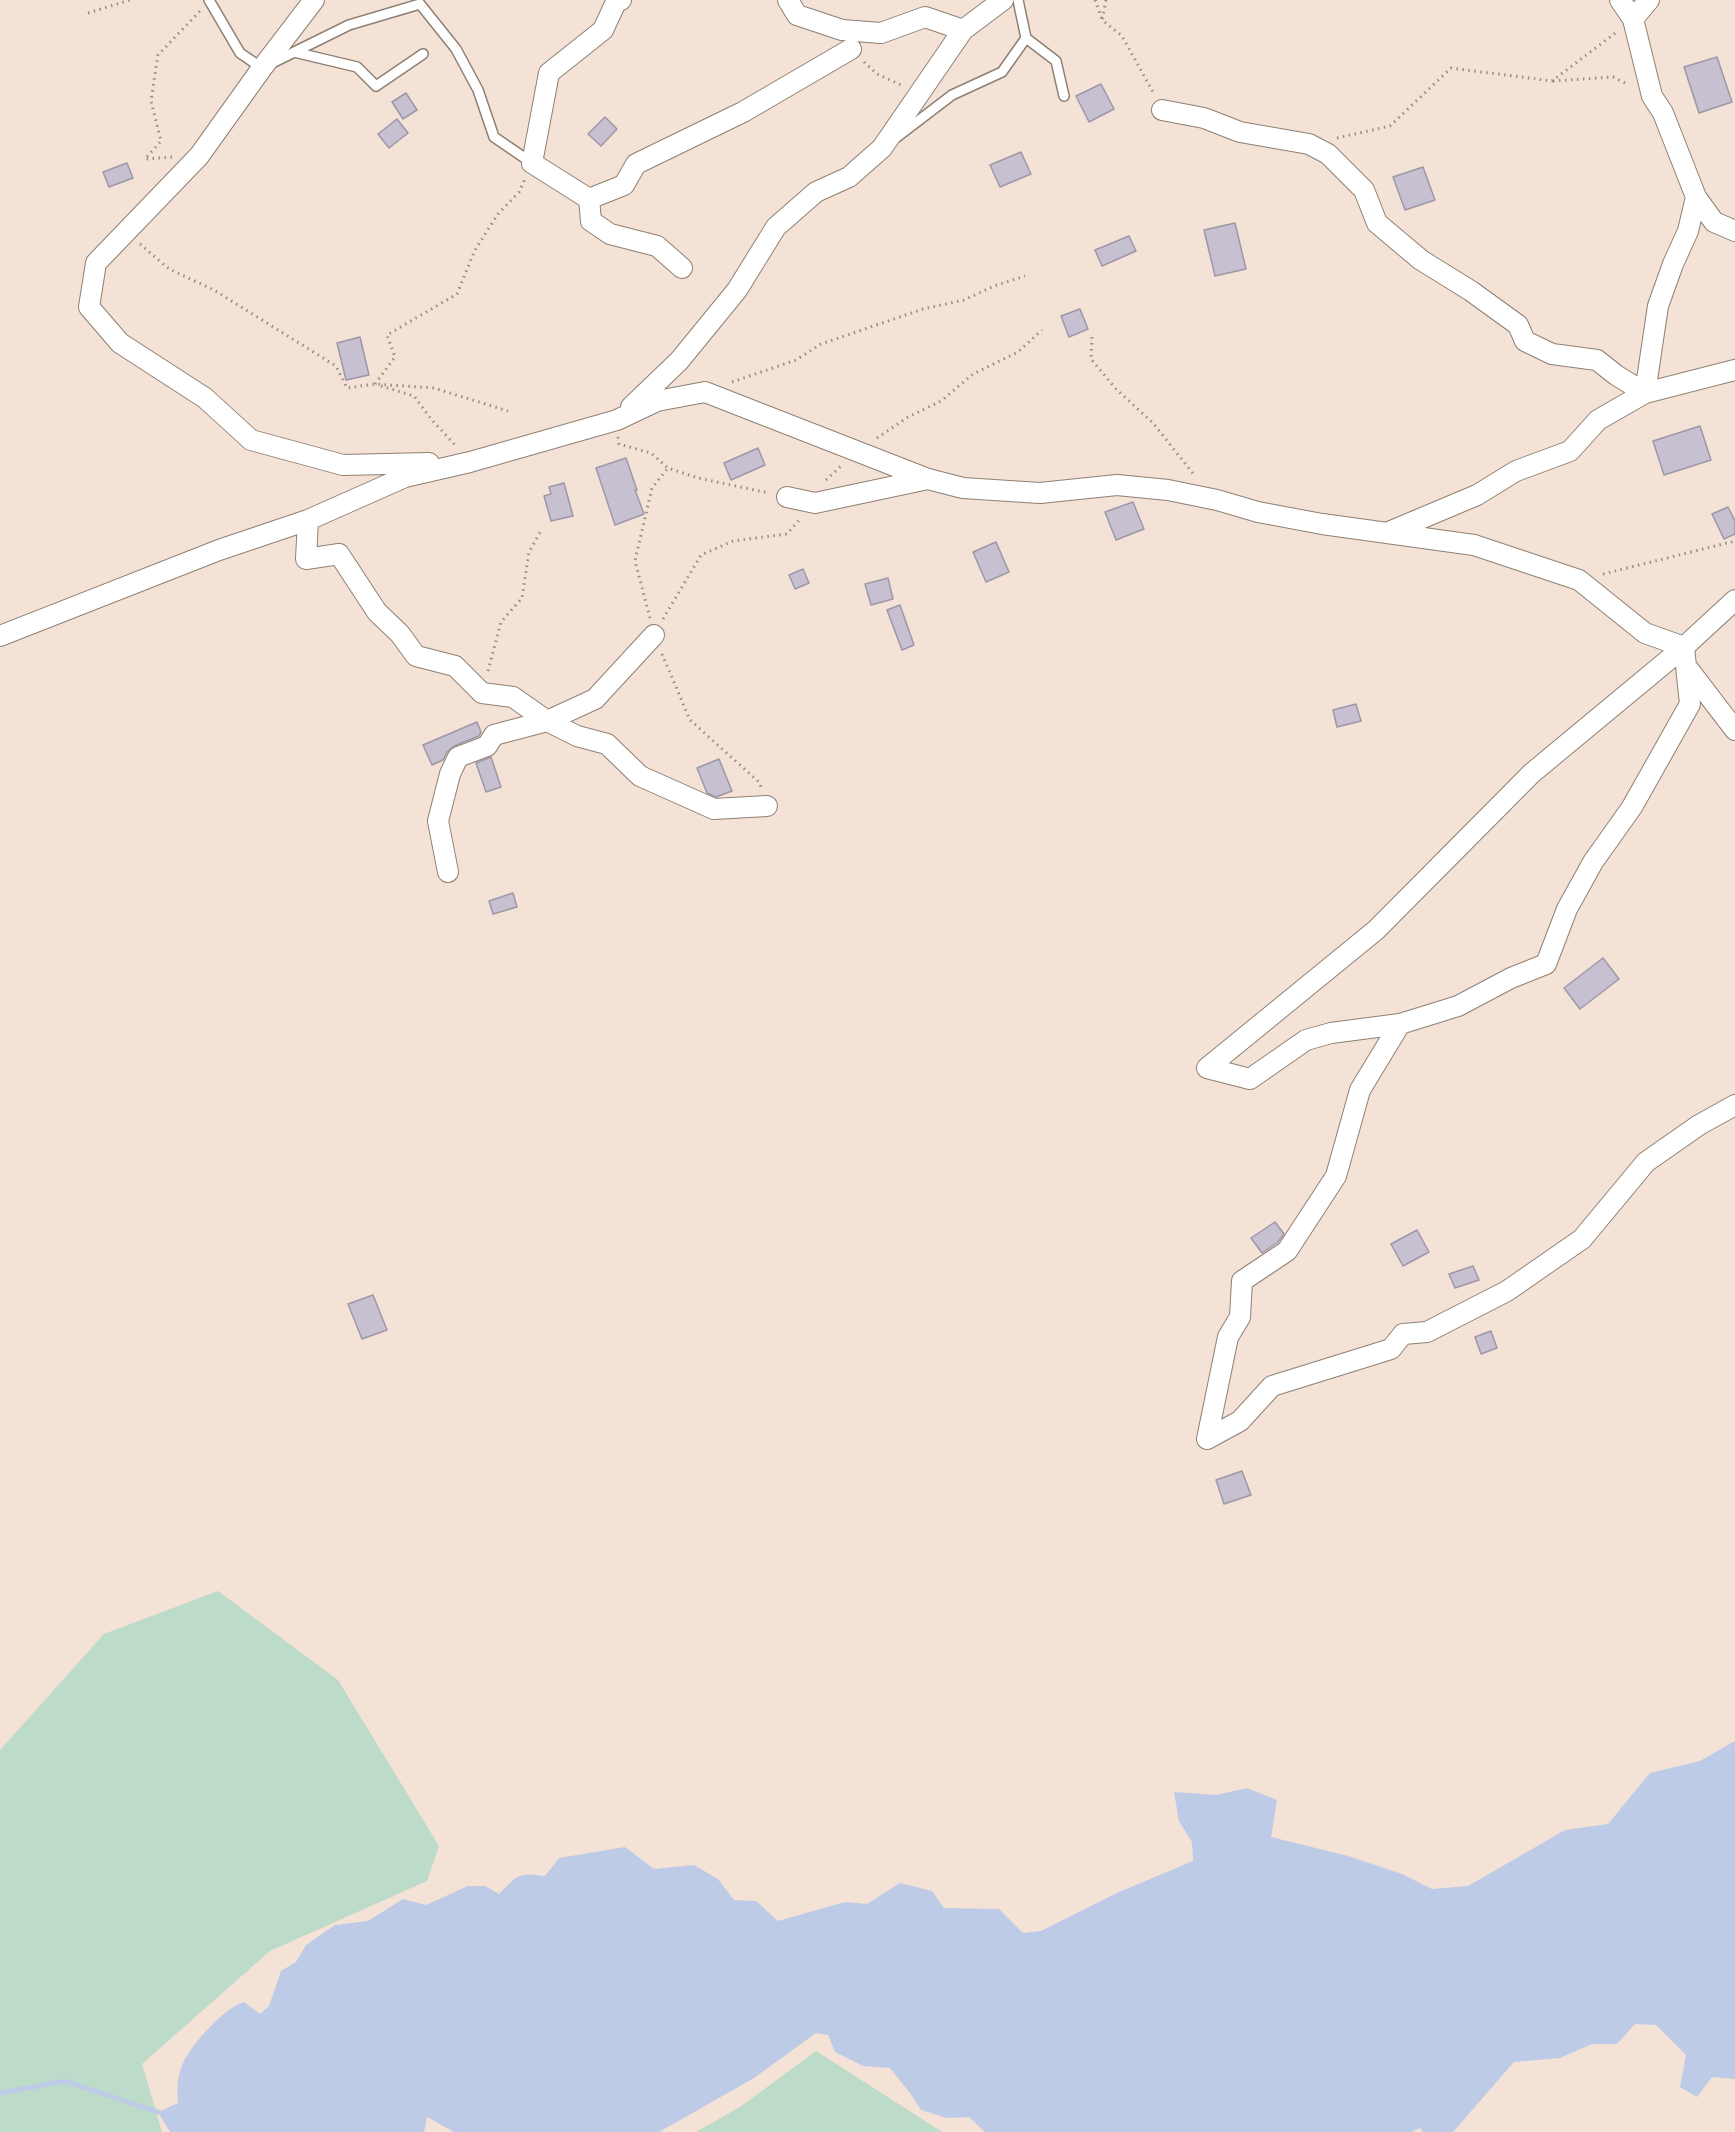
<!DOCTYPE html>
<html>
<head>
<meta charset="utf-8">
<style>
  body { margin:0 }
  canvas { display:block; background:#f3e2d5 }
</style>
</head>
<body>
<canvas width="1735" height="2132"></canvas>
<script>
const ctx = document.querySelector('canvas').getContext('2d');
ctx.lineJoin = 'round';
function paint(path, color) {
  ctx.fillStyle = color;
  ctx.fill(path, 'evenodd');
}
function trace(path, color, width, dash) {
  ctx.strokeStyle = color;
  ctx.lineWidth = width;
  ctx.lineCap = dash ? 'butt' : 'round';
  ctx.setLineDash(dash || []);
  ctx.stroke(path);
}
paint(new Path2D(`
  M218 1591 338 1680 439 1846 427 1881 270 1951 142 2064 162 2132H0V1750L104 1634Z
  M816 2051 939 2130 943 2132H696L740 2107Z`), '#bddbc9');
paint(new Path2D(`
  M1735 1741V2079L1712 2077 1697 2097 1680 2087 1686 2055 1656 2025 1635 2024 1617 2044H1592L1560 2058 1514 2062 1453 2132H1423L1420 2128 1411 2132H985L969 2117 947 2118 921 2110 913 2097 890 2068 863 2066 835 2052 828 2035 816 2033 754 2078 659 2132H454L427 2117 424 2132H170L158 2112 178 2103C177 2089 177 2074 184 2061 194 2042 224 2008 244 2002L260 2014 269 2006 281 1971 296 1962 306 1945 335 1925 368 1921 403 1899 426 1905 468 1886H485L499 1894C519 1874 517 1873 545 1876L559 1858 625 1847 654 1869 694 1865 718 1879 734 1900 756 1901 778 1921 845 1902 867 1904 900 1883 932 1891 944 1908 999 1909 1023 1933 1041 1931 1119 1892 1193 1861 1192 1842 1179 1821 1174 1792 1216 1795 1247 1788 1277 1800 1271 1837 1348 1856 1402 1874 1432 1889 1468 1886 1565 1830 1608 1824 1650 1773 1700 1761Z`), '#bdcbe7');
trace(new Path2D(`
  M0 2093 65 2081 158 2112`), '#bdcbe7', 5);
const building = new Path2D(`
  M1717 57 1732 102 1699 113 1684 67Z
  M1101 84 1114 109 1089 122 1076 96Z
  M406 93 417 110 403 119 392 102Z
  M605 117 617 129 601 146 588 134Z
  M397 119 408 133 389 148 378 134Z
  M1021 152 1031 174 1000 187 990 165Z
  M127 163 133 178 109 187 103 172Z
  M1423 167 1435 200 1405 210 1393 177Z
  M1235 223 1246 269 1215 276 1204 230Z
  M1129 236 1136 251 1102 266 1095 250Z
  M1080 309 1088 329 1069 337 1061 316Z
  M360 337 369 375 346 380 337 343Z
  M1700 426 1711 460 1664 475 1653 441Z
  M758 448 765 465 731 480 724 463Z
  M626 458 637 490H635L644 514 615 525 596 468Z
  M564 483 573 516 551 521 544 496 551 494 549 487Z
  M1133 502 1144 529 1116 540 1105 512Z
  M1728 507 1735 521V534L1724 539 1712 514Z
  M996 542 1009 572 986 582 973 552Z
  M803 569 809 583 795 589 789 575Z
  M888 578 893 599 871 605 865 584Z
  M900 605 914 645 902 650 887 610Z
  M1356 704 1361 721 1337 727 1333 710Z
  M477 722 481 732 479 736 454 746 447 752 443 760 432 765 423 745Z
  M491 757 501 787 486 792 476 763Z
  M719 759 732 791 716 797 707 793 697 768Z
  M513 893 517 907 493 914 489 901Z
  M1603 958 1619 979 1580 1009 1564 988Z
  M1275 1222 1284 1234 1278 1242 1262 1253 1251 1238Z
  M1417 1230 1429 1252 1403 1266 1391 1244Z
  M1473 1266 1479 1280 1455 1288 1449 1274Z
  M373 1295 387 1330 362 1339 348 1304Z
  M1491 1331 1497 1348 1481 1354 1475 1337Z
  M1242 1471 1251 1495 1224 1504 1216 1480Z`);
paint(building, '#c6c0d1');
trace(building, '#9d97a8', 1.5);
const lane = new Path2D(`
  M209 0 240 53 262 68 349 25 420 4 456 49 478 90 494 137 532 163
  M1018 0 1026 38 1056 61 1064 96
  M294 52 357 67 376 86 423 54
  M897 137 952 95 1002 72 1026 38`);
const street = new Path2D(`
  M314 0 262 68 199 156 96 263 89 307 120 343 205 398 251 440 343 465 429 463
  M621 0 616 2 603 30 549 73 532 163 589 199 624 185 636 164 743 112 851 49
  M788 0 797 15 842 30 881 33 925 17 963 30
  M1620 0 1633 19 1652 96 1663 113 1696 197
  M1633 19 1649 0
  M1162 110 1204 118 1240 132 1309 144 1328 154 1364 190 1377 223 1421 260 1471 291 1518 325 1525 341 1552 354 1597 360 1616 375 1645 393
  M589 199 591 221 610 234 657 246 682 268
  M1645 393 1658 306 1673 264 1688 231 1696 197 1714 222 1735 231
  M631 407 679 361 737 290 776 227 816 192 849 177 882 148 963 30 1003 0
  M787 497 815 503 928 479
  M308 520 306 559 339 554 377 612 400 634 416 656 455 666 482 693 513 697 547 721 595 699 654 635
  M1389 532 1477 495 1516 471 1570 451 1598 420 1645 393 1735 370
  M0 636 219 550 308 520 405 477 470 462 617 420 657 401 705 392 928 479 963 488 1040 493 1117 485 1168 490 1217 500 1258 512 1322 524 1474 545 1579 580 1645 633 1684 647 1735 600
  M1686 666 1690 704 1632 807 1593 862 1567 909 1546 964 1511 978 1458 1006 1400 1024 1360 1090 1336 1176 1287 1251 1242 1281 1240 1317 1228 1337 1207 1439 1240 1421 1272 1386 1391 1349 1403 1334 1427 1332 1507 1291 1582 1239 1646 1162 1699 1125 1735 1105
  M448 872 438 821 450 774 458 757 487 746 494 735 547 721 577 736 607 744 640 776 714 809 767 806
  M1400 1024 1331 1033 1306 1040 1250 1079 1207 1068 1376 930 1532 773 1684 647 1686 666 1735 730`);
trace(lane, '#8f8074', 12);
trace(street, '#8f8074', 22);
trace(new Path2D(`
  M1095 0 1102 19
  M1106 0 1102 20 1122 36 1154 94
  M88 13 130 0
  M864 62 877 74 901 85
  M1553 81 1613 77 1629 85
  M1337 138 1390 126 1451 68 1552 81 1618 31
  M172 157 145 159 161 141 151 101 158 55 200 11
  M140 244 169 269 214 290 336 366 347 388 375 384 434 388 508 411
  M1092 337 1091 359 1116 389 1153 423 1195 476
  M732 382 796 360 821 344 923 309 964 300 994 286 1025 276
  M375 384 395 357 387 335 457 294 475 250 498 214 519 192 525 179
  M381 386 414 396 431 419 455 445
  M618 437 619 444 651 453 668 468 698 478 769 493
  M877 438 908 417 941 401 973 374 1018 352 1042 330
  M826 480 841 466
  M1603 574 1735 541
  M650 618 635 561 652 488 668 468
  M663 619 701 555 733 541 787 534 801 518
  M662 654 690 720 760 783 761 787
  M488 671 501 622 522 598 529 552 542 529`), '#998c83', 3, [1.5, 4.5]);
trace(lane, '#fff', 9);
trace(street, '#fff', 20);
</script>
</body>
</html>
